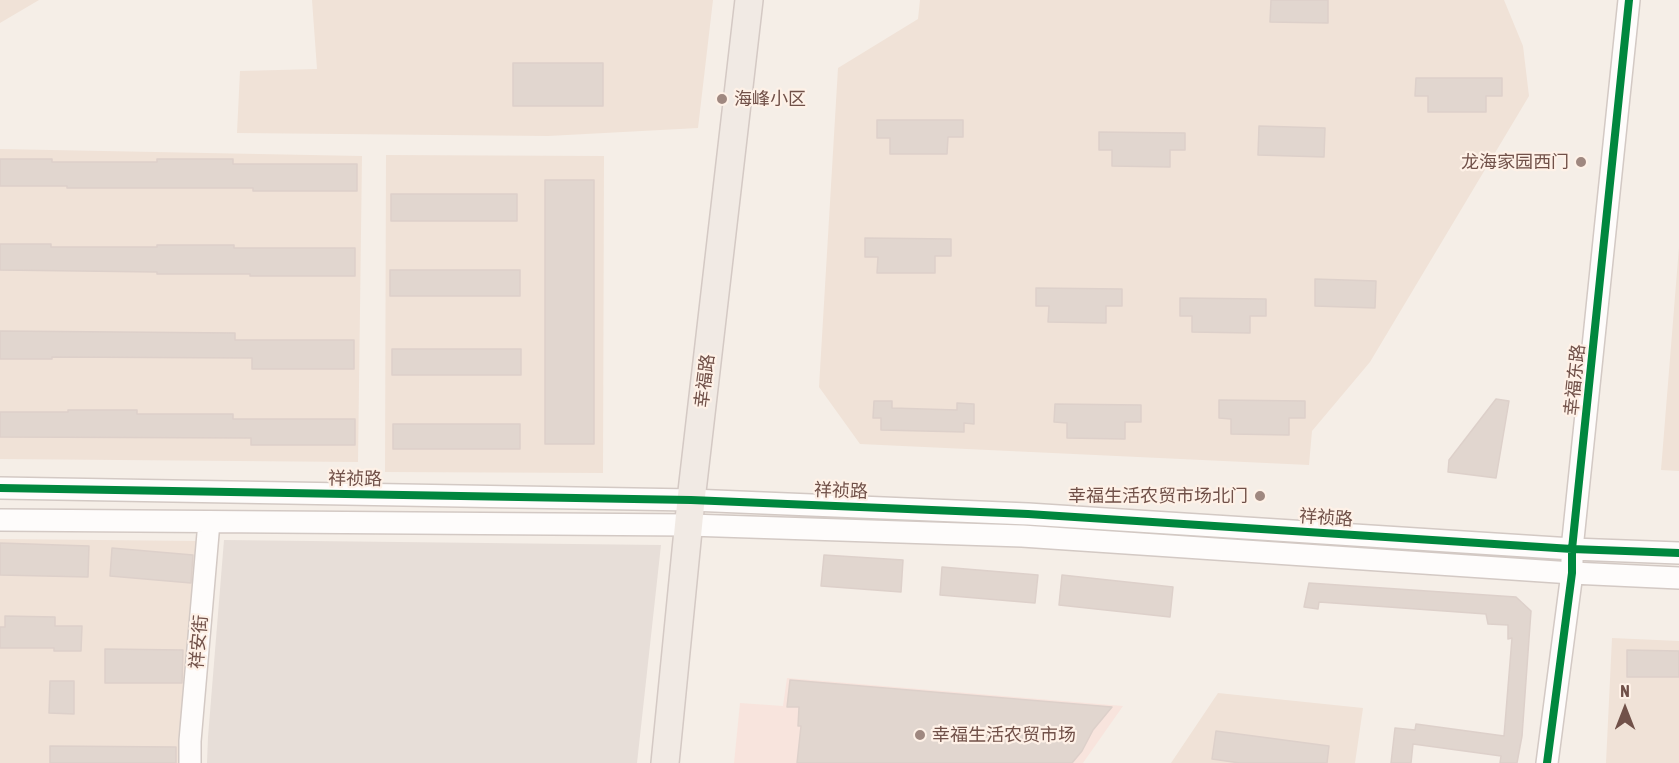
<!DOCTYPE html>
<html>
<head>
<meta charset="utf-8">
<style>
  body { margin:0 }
  #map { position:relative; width:1679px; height:763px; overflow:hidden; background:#f5eee7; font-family:"Asap Condensed",sans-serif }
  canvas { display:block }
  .north { position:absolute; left:1595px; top:679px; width:60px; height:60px; -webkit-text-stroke:4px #fef1e7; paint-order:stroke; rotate:0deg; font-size:16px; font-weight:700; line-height:24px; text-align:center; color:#715149 }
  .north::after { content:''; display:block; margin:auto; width:21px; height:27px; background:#715149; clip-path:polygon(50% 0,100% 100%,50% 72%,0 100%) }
</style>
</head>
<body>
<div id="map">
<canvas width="1679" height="763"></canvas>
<div class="north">N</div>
</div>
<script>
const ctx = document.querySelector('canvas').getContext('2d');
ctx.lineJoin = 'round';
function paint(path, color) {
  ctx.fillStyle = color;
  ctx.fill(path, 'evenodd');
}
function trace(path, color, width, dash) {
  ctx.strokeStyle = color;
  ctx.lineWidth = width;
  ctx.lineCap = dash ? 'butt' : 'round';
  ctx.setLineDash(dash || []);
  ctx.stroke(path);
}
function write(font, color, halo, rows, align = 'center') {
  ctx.font = font + ' "Asap Condensed","Noto Sans SC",sans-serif';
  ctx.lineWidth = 4.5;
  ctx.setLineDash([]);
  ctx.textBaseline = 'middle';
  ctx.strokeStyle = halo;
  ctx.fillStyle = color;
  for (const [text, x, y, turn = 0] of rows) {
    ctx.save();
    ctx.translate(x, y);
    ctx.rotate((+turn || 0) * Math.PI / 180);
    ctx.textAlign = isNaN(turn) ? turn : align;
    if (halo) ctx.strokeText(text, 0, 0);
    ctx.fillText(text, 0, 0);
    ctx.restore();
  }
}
paint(new Path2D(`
  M0 0H39L0 23Z
  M312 0H713L698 128 548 136 237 133 240 71 317 69Z
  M920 0H1504L1523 46 1529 96 1370 362 1312 431 1309 465 860 444 819 387 838 68 918 19Z
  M0 149 362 156 358 462 0 459Z
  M386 155 604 156 603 473 385 472Z
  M1679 247V471L1661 470Z
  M0 539 199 541 181 713 180 763H0Z
  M1612 638 1679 641V763H1606Z
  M1218 693 1363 708 1355 763H1171Z`), '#f0e2d7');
paint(new Path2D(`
  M787 678 1123 706 1083 763H734L740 703 783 706Z`), '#f8e4dd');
paint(new Path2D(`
  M224 540 661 545 637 763H207L208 737Z`), '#e7ded8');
const building = new Path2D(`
  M1271 0H1328V23L1270 22Z
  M513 63H603V106H513Z
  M1416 78H1502V96H1486V112H1428V96H1415Z
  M877 120H963V137H948L947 154H890V138H877Z
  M1259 126 1325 128 1324 157 1258 155Z
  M1099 132 1185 133V150H1170V167L1112 166V150H1099Z
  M0 159H52V162H157V159H233V164H357V191H253V188H67V186H0Z
  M545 180H594V444H545Z
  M391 194H517V221H391Z
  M865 238 951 239V256H935V273H877L878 257H865Z
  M0 244H51V247H157V245H234V248H355V276H250V274H157V272L0 270Z
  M390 270H520V296H390Z
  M1315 279 1376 281 1375 308 1315 306Z
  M1036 288 1122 289V306H1106V323L1048 322 1049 306H1036Z
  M1180 298 1266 299V316H1250V333L1192 332V316H1180Z
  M0 331 235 333V340H354V369H252V358L52 357V359H0Z
  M392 349H521V375H392Z
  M1496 399 1509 401 1496 478 1448 472 1449 460Z
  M1219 400 1305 401V418H1289V435L1231 434V419L1219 418Z
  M874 401H892V408L957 410V403L974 404V424L964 423V432L881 430V418H873Z
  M1055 404 1141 405V422H1125V439L1067 438V423L1054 422Z
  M68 410H137V414H233V419H355V445H251V438L0 437V412H68Z
  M393 424H520V449H393Z
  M0 543 89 546 88 577 0 575Z
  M112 548 193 555 191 583 110 576Z
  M824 555 903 560 901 592 821 586Z
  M942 567 1038 575 1035 603 940 595Z
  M1062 575 1173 587 1170 617 1059 605Z
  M1309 583 1516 597 1531 611 1522 736 1517 763H1500L1501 756 1413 744 1411 763H1391L1395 728 1415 730 1416 724 1504 736 1512 638 1508 639V625L1488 624 1486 614 1319 602 1318 609 1304 607Z
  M5 616 55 617V626H82L81 651H54V648H0V627H5Z
  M105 649 183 650 182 683H105Z
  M1627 650 1679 651V677H1627Z
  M790 680 1112 707 1093 730 1082 751 1072 763H797L801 726H798L799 707H787Z
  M50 681H74V714L49 713Z
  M1216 731 1329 746 1327 763H1240L1212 759Z
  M50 746 176 747V763H50Z`);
paint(building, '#e1d6cf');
trace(building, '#ddd0ca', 1.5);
const minor = new Path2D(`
  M0 488 691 500 1028 514 1572 549 1679 553
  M0 520 689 525 1022 536 1572 573 1679 578
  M190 763V741L209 522
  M1547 763 1572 573V549L1629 0`);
const major = new Path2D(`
  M665 763 691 500 749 0`);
trace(minor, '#d3c9c4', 24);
trace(major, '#d4c9c4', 30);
trace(minor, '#fefcfb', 21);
trace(major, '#f1eae4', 27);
trace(new Path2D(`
  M0 488 691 500 1028 514 1572 549 1679 553
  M1547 763 1572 573V549L1629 0`), '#00873e', 8);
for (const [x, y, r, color] of [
  [722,99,6,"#9f8880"],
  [1581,162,6,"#9f8880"],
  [1260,496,6,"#9f8880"],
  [920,735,6,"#9f8880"]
]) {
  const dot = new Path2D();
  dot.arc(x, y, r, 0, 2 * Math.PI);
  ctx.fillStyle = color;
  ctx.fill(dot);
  trace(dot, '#fef1e7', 2);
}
write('18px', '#715149', '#fef1e7', [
  ["海峰小区",734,99],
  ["龙海家园西门",1569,162,"right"],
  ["幸福生活农贸市场北门",1248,496,"right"],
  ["幸福生活农贸市场",932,735]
], 'left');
write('18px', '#715149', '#fef1e7', [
  ["幸福东路",1575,380,-84],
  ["幸福路",705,381,-83],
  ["祥祯路",355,479,1],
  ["祥祯路",841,491,2],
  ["祥祯路",1326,518,4],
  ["祥安街",199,642,-85]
]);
</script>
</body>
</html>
